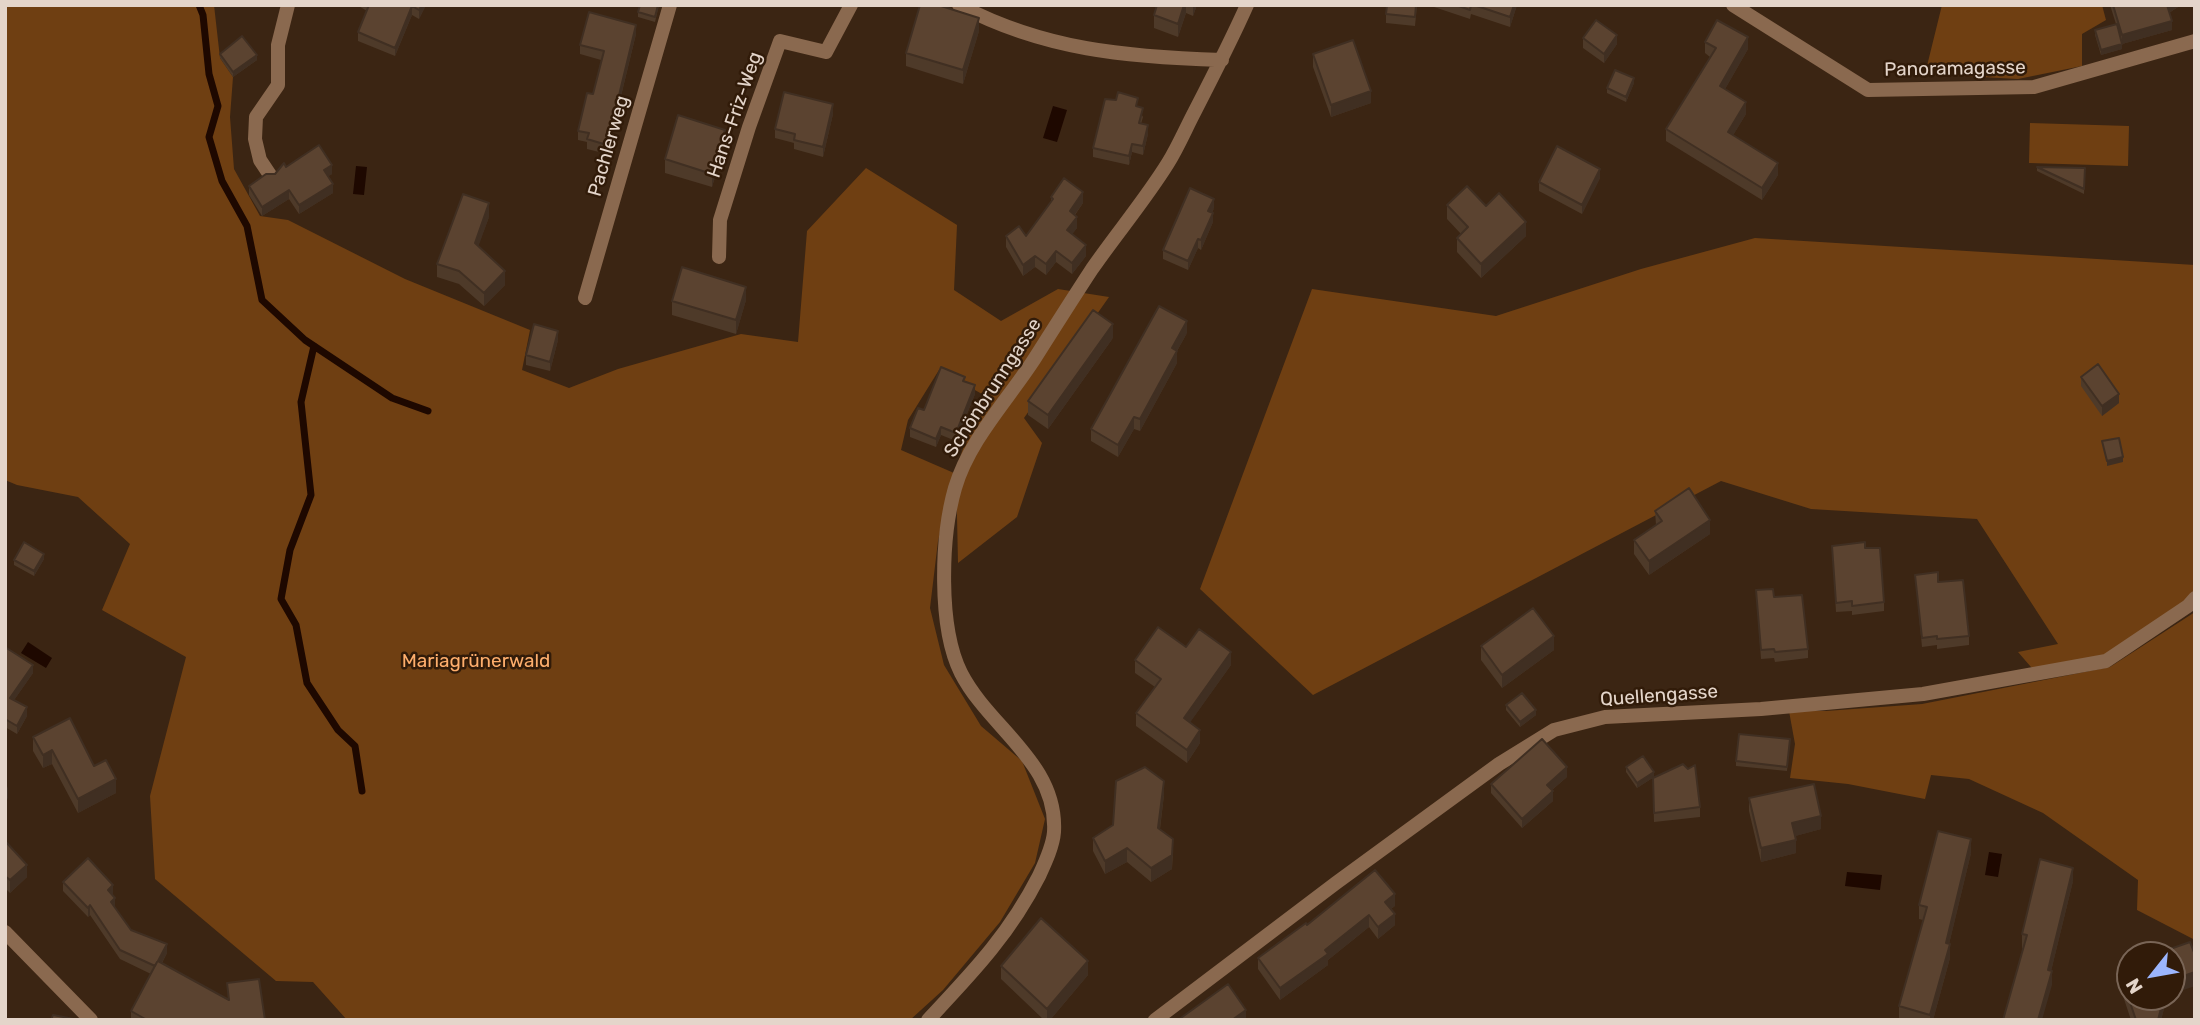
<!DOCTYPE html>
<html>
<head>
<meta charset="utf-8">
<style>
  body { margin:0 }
  #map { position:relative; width:2200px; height:1025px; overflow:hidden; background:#3b2513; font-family:Rubik,sans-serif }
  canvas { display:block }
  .frame { position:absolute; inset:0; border:7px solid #e4d5ca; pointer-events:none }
  .north { position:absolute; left:2116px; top:941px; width:70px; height:70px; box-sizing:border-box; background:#311b09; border:2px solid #796556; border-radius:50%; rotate:239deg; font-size:19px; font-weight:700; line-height:28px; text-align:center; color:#e4d5ca }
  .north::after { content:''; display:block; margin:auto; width:24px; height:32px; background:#9bb5fd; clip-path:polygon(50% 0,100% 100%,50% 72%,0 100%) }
</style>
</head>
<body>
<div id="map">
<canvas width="2200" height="1025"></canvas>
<div class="frame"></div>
<div class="north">N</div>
</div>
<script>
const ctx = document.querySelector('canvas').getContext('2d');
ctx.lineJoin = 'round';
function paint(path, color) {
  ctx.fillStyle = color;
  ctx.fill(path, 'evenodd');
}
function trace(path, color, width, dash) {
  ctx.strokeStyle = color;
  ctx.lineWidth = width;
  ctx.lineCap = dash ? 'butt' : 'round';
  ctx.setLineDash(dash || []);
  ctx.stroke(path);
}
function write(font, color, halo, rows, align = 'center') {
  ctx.font = font + ' Rubik,sans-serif';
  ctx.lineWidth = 5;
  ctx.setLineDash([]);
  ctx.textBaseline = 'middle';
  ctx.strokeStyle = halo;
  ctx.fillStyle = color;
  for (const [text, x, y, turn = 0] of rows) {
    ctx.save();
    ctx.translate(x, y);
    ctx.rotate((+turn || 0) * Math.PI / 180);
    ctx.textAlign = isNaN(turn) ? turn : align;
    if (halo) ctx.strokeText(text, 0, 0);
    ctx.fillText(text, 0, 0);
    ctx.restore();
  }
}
paint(new Path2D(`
  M5 5H214L220 58 233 77 230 117 234 169 260 216 288 220 405 279 530 330 522 370 569 388 618 369 741 334 798 342 807 231 866 168 957 225 954 290 1001 321 1058 289 1109 297 1024 418 1042 443 1017 517 958 563 956 469 982 394 939 370 908 420 901 450 954 473 938 541 930 608 944 665 981 726 1022 761 1045 819 1035 863 1000 922 943 990 910 1020H347L313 982 276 981 155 879 150 796 186 657 102 610 130 544 78 497 17 485 5 480Z
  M1942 5H2102L2106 20 2082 34V66L2018 79 1925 74Z
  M2030 123 2129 126 2128 166 2029 163Z
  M1755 238 2195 265V598L2106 661 2037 674 2018 652 2058 644 1977 519 1811 509 1721 481 1313 695 1200 589 1312 289 1496 316 1641 269Z
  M2195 612V940L2137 910 2138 880 2043 813 1969 779 1931 775 1925 799 1848 784 1790 778 1795 744 1789 711H1826L1922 704 2110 667Z`), '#6f3f12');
paint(new Path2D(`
  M1053 106 1067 110 1057 142 1043 138Z
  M356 166 367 167 364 195 353 194Z
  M28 642 52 658 46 668 21 653Z
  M1989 852 2002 854 1998 877 1985 875Z
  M1847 872 1882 875 1880 890 1845 886Z`), '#1e0800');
trace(new Path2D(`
  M199 5 203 15 209 74 218 106 209 137 222 181 247 226 262 300 305 340 392 398 428 411
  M314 346 301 402 311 495 290 550 281 599 296 625 307 683 338 730 355 746 362 791`), '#1e0800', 7);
trace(new Path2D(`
  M959 5C1044 50 1127 57 1222 60
  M1733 5 1868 90 2034 87 2195 41
  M270 175 260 160 255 139 256 117 278 85V45L288 5
  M719 257 720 220 749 127 780 41 826 52 851 5
  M585 298 670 5
  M5 932 91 1020
  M928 1020C972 973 1009 935 1039 876 1045 863 1053 846 1054 832 1058 763 989 728 961 673 938 627 941 537 955 488 969 440 1008 400 1035 358 1054 328 1073 298 1092 269 1117 233 1145 200 1168 163 1178 147 1186 128 1195 111 1213 76 1231 41 1247 5
  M1155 1020 1336 883 1499 764 1554 730 1605 717 1761 709 1923 694 2106 661 2188 606 2195 598`), '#8a694f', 14);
paint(new Path2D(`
  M357 5H426L419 19 412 15 395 56 358 41V32L367 11Z
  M659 5 655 22 638 17V12Z
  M1157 5H1197L1193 16 1186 13 1178 37 1154 28V15Z
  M1417 5 1415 26 1386 23V14Z
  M1428 5H1517L1510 27 1471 14 1470 19Z
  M2110 5H2181L2169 13 2172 30 2122 44V49L2101 55 2095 35V30L2116 24Z
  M979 31 963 84 906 66V53Z
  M636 34 607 154 587 149V142L578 140V131L593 94 601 60 580 54V45Z
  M1583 38 1617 44 1604 63 1583 48Z
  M1705 42 1748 49 1725 89 1746 114 1733 135 1778 175 1762 200 1666 141V129L1710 57 1705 53Z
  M220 54 257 60 233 77 220 58Z
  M1313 54 1371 103 1331 117 1313 67Z
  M1634 83 1626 102 1607 93V88Z
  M1138 107 1143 117 1141 124 1148 134 1143 155 1132 152 1129 165 1093 157V148Z
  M833 114 823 157 794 149V143L775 138V129Z
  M725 143 712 187 665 173V159Z
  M286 167 332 174 328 176 333 193 299 214 289 199 262 216 249 195V186L275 174Z
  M2037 167 2085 168 2084 194 2037 171Z
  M1600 178 1582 214 1539 191V182Z
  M1051 197 1083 203 1075 215 1077 228 1072 234 1086 256 1072 274 1056 262 1046 275 1035 267 1023 276 1006 247V236H1026L1051 202Z
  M1447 205 1486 206 1526 236 1481 278 1457 252V238L1461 234 1447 219Z
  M1214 208 1212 213 1213 222 1201 250 1198 248 1188 270 1163 259V250Z
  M489 217 478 246 505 285 484 306 459 284 437 277V264Z
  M746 300 736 334 672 315V301Z
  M1187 333 1177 351V363L1140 431 1134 429 1118 457 1091 441V429Z
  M1113 338 1048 429 1028 415V401Z
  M558 340 550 371 526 365V355Z
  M2081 377 2119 403 2102 416 2081 386Z
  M965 381 975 394 956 441 941 435 936 447 910 437V428L924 410Z
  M1655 511 1710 534 1649 575 1634 554V540L1656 525Z
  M1832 546 1865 548 1884 602V611L1852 615V611L1836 612Z
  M44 559 34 576 14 565V560Z
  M1915 575 1938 582 1969 636V645L1937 649V645L1922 647Z
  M1756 590 1774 597 1808 649V658L1775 662 1774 658 1761 659Z
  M1481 646 1554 650 1502 688 1481 660Z
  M5 647 33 673 14 700 27 716 17 734 5 727Z
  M1186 647 1231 665 1190 722 1200 743 1187 763 1136 726V713L1155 687 1135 673V660Z
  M1506 705 1536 715 1520 727 1506 710Z
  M33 737 94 766 116 793 78 813 52 764 43 768 33 751Z
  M1790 739 1787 771 1736 766V761Z
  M1626 767 1654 777 1637 788 1626 772Z
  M1688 769 1700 807V817L1654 822 1653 788Z
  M1567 777 1552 790 1553 801 1522 828 1491 793V784Z
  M1164 795 1160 829 1173 853 1172 869 1151 882 1127 862 1105 874 1093 851V838Z
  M1749 798 1821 829 1795 836 1796 853 1761 862 1749 811Z
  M5 841 27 877 10 893 5 888Z
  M1971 853 1949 944 1950 958 1933 1020H1899V1006L1923 920 1919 919V905Z
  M2073 881 2051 971 2052 985 2022 948V934Z
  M63 882 113 894 112 895 115 908 131 930 167 953 162 963 228 999 227 983 265 1020H131V1011L151 974 120 959 90 915 88 917 63 891Z
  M1395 906 1391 909 1395 925 1378 939 1369 927 1328 960V965L1280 1000 1258 969V958Z
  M1001 966 1088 975 1050 1020H1044L1001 979Z
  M2118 967 2167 997 2161 1020H2131L2118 981Z`), '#4e3a29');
paint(new Path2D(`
  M422 5H426L419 19V10Z
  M1184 5H1186V13L1178 37V24Z
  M1193 5H1197L1193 16Z
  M1514 5H1517L1510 27V17Z
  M2167 5H2181L2167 14Z
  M412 6V15L395 56V48Z
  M979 18V31L963 84V70Z
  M2172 21V30L2122 44V35Z
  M636 25V34L607 154V145Z
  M1617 35V44L1604 63V54Z
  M1748 37V49L1720 98V86Z
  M2122 44V49L2101 55V50Z
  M257 55V60L233 77V72Z
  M1634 78V83L1626 102V97Z
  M1371 91V103L1331 117V105Z
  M1746 102V114L1728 144V132Z
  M833 104V114L823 157V147Z
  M1148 125V134L1143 155V146Z
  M725 130V143L712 187V174Z
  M1132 144V152L1129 165V156Z
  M1778 163V175L1762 200V188Z
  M332 165V174L324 179V170Z
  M1600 169V178L1582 214V205Z
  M333 184V193L299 214V205Z
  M289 190V199L262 216V207Z
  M1083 192V203L1070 221V211Z
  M1214 199V208L1208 220V211Z
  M489 203V217L475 256V243Z
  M1213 213V222L1201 250V240Z
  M1077 217V228L1067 241V230Z
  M1526 222V236L1481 278V264Z
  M1198 239V248L1188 270V261Z
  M1086 245V256L1072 274V263Z
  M1056 251V262L1046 275V264Z
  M1035 256V267L1023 276V265Z
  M505 271V285L484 306V293Z
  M746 287V300L736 334V320Z
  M1187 321V333L1172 360V348Z
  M1113 324V338L1048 429V415Z
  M558 331V340L550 371V362Z
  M1177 351V363L1140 431V419Z
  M975 385V394L956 441V433Z
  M2119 394V403L2102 416V406Z
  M1134 417V429L1118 457V445Z
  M941 427V435L936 447V439Z
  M2123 457V462L2107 466V461Z
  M1710 520V534L1649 575V561Z
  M44 554V559L34 576V571Z
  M1554 636V650L1502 688V675Z
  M1231 652V665L1184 731V718Z
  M33 665V673L10 706V698Z
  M27 707V716L17 734V726Z
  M1536 710V715L1520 727V722Z
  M1200 730V743L1187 763V750Z
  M52 750V764L43 768V755Z
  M1567 767V777L1547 794V785Z
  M1654 772V777L1637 788V783Z
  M116 779V793L78 813V799Z
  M1164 781V795L1158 842V828Z
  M8 786V798L5 805V793Z
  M1553 791V801L1522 828V819Z
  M1821 816V829L1792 837V823Z
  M1173 839 1172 869 1151 882V868Z
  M1971 839V853L1946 957V943Z
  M1796 840V853L1761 862V848Z
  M1127 848V862L1105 874V861Z
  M27 865V877L10 893V880Z
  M2073 868V881L2048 984V970Z
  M113 885V894L108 899V890Z
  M1395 894V906L1385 913V902Z
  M115 898V907L111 911V902Z
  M90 905V915L88 917V908Z
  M1395 914V925L1378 939V927Z
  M1369 915V927L1328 960V965L1280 1000V988L1325 950Z
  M167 944V953L158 970V961Z
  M1950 944V958L1933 1020H1930V1015Z
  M1088 961V975L1050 1020H1047V1009Z
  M2052 971V985L2042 1020H2038Z
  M2195 972V986L2172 994V980Z
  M2164 997H2167L2161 1020H2158Z
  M1246 1010V1019L1232 1020Z`), '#402f22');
const building = new Path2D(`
  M369 5H422L419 10 412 6 395 48 358 32Z
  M640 5H658L655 17 638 12Z
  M920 5H938L979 18 963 70 906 53Z
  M1157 5H1184L1178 24 1154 15Z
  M1387 5H1416L1415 17 1386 14Z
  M1456 5H1471L1470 10Z
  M1474 5H1514L1510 17Z
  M2113 5H2167L2172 21 2122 35Z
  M589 12 636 25 607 145 587 139 589 133 578 131 587 93 593 94 604 51 580 45Z
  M1596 20 1617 35 1604 54 1583 38Z
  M1717 20 1748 37 1720 86 1746 102 1728 132 1778 163 1762 188 1666 129 1716 48 1705 42Z
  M2117 24 2122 44 2101 50 2095 30Z
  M242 36 257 55 233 72 220 54Z
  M1353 40 1371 91 1331 105 1313 54Z
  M1615 70 1634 78 1626 97 1607 88Z
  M784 92 833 104 823 147 794 140 795 134 775 129Z
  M1118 92 1138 98 1136 106 1143 108 1139 123 1148 125 1143 146 1132 144 1129 156 1093 148 1105 99 1116 100Z
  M678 115 725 130 712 174 665 159Z
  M319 145 332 165 324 170 333 184 299 205 289 190 262 207 249 186 266 174H275L284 163 286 167Z
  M1557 146 1600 169 1582 205 1539 182Z
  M2037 167 2085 168 2084 189Z
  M1064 178 1083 192 1070 211 1077 217 1067 230 1086 245 1072 263 1056 251 1046 264 1035 256 1023 265 1006 236 1019 226 1026 236 1053 199 1051 197Z
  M1467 186 1486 206 1499 193 1526 222 1481 264 1457 238 1468 227 1447 205Z
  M1190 188 1214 199 1208 211 1213 213 1201 240 1198 239 1188 261 1163 250Z
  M463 194 489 203 475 243 505 271 484 293 459 271 437 264Z
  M682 267 746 287 736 320 672 301Z
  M1159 306 1187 321 1172 348 1177 351 1140 419 1134 417 1118 445 1091 429Z
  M1093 310 1113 324 1048 415 1028 401Z
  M534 324 558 331 550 362 526 355Z
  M2098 364 2119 394 2102 406 2081 377Z
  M941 367 965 377 963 381 975 385 956 433 941 427 936 439 910 428 918 408 924 410Z
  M2119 438 2123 457 2107 461 2102 441Z
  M1689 488 1710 520 1649 561 1634 540 1662 521 1655 511Z
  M24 542 44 554 34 571 14 560Z
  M1865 542V548H1880L1884 602 1852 606V601L1836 603 1832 546Z
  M1938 572V582L1963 580 1969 636 1937 639V636L1922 638 1915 575Z
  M1773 589 1774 597 1802 595 1808 649 1775 652 1774 649 1761 650 1756 590Z
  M1533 608 1554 636 1502 675 1481 646Z
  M1158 627 1186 647 1199 629 1231 652 1184 718 1200 730 1187 750 1136 713 1161 679 1135 660Z
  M5 647 33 665 10 698 27 707 17 726 5 719Z
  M1522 693 1536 710 1520 722 1506 705Z
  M70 718 94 766 106 760 116 779 78 799 52 750 43 755 33 737Z
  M1739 734 1790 739 1787 767 1736 761Z
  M1542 739 1567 767 1547 785 1553 791 1522 819 1491 784Z
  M1643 756 1654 772 1637 783 1626 767Z
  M1683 764 1688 769 1695 765 1700 807 1654 813 1653 778Z
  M1145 767 1164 781 1158 828 1173 839 1172 855 1151 868 1127 848 1105 861 1093 838 1113 825 1116 781Z
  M1814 784 1821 816 1792 823 1796 840 1761 848 1749 798Z
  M1938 831 1971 839 1946 943 1950 944 1930 1015 1899 1006 1927 907 1919 905Z
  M5 841 27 865 10 880 5 876Z
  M88 858 113 885 108 890 115 898 111 902 131 930 167 944 158 961 229 1000 227 983 259 979 265 1020H147L131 1011 157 962 155 966 120 950 90 905 88 908 63 882Z
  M2040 859 2073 868 2048 970 2052 971 2038 1020H2003L2027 935 2022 934Z
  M1375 870 1395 894 1385 902 1395 914 1378 927 1369 915 1325 950 1328 954 1280 988 1258 958 1306 923 1307 925Z
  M1041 918 1088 961 1047 1009 1001 966Z
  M2190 942 2195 955V972L2172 980V955H2153Z
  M2130 963V997H2164L2158 1020H2136L2118 967Z
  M1228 984 1246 1010 1232 1020H1178Z
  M53 1015 79 1020H51Z`);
paint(building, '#5b4330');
trace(building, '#402f22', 2);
write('19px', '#e4d5ca', '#311b09', [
  ["Panoramagasse",1955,69,-1],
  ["Hans-Friz-Weg",735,115,-71],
  ["Pachlerweg",609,146,-74],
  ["Schönbrunngasse",993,388,-57],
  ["Quellengasse",1659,696,-4]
]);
write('19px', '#feae6c', '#311b09', [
  ["Mariagrünerwald",476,662]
]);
</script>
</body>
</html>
